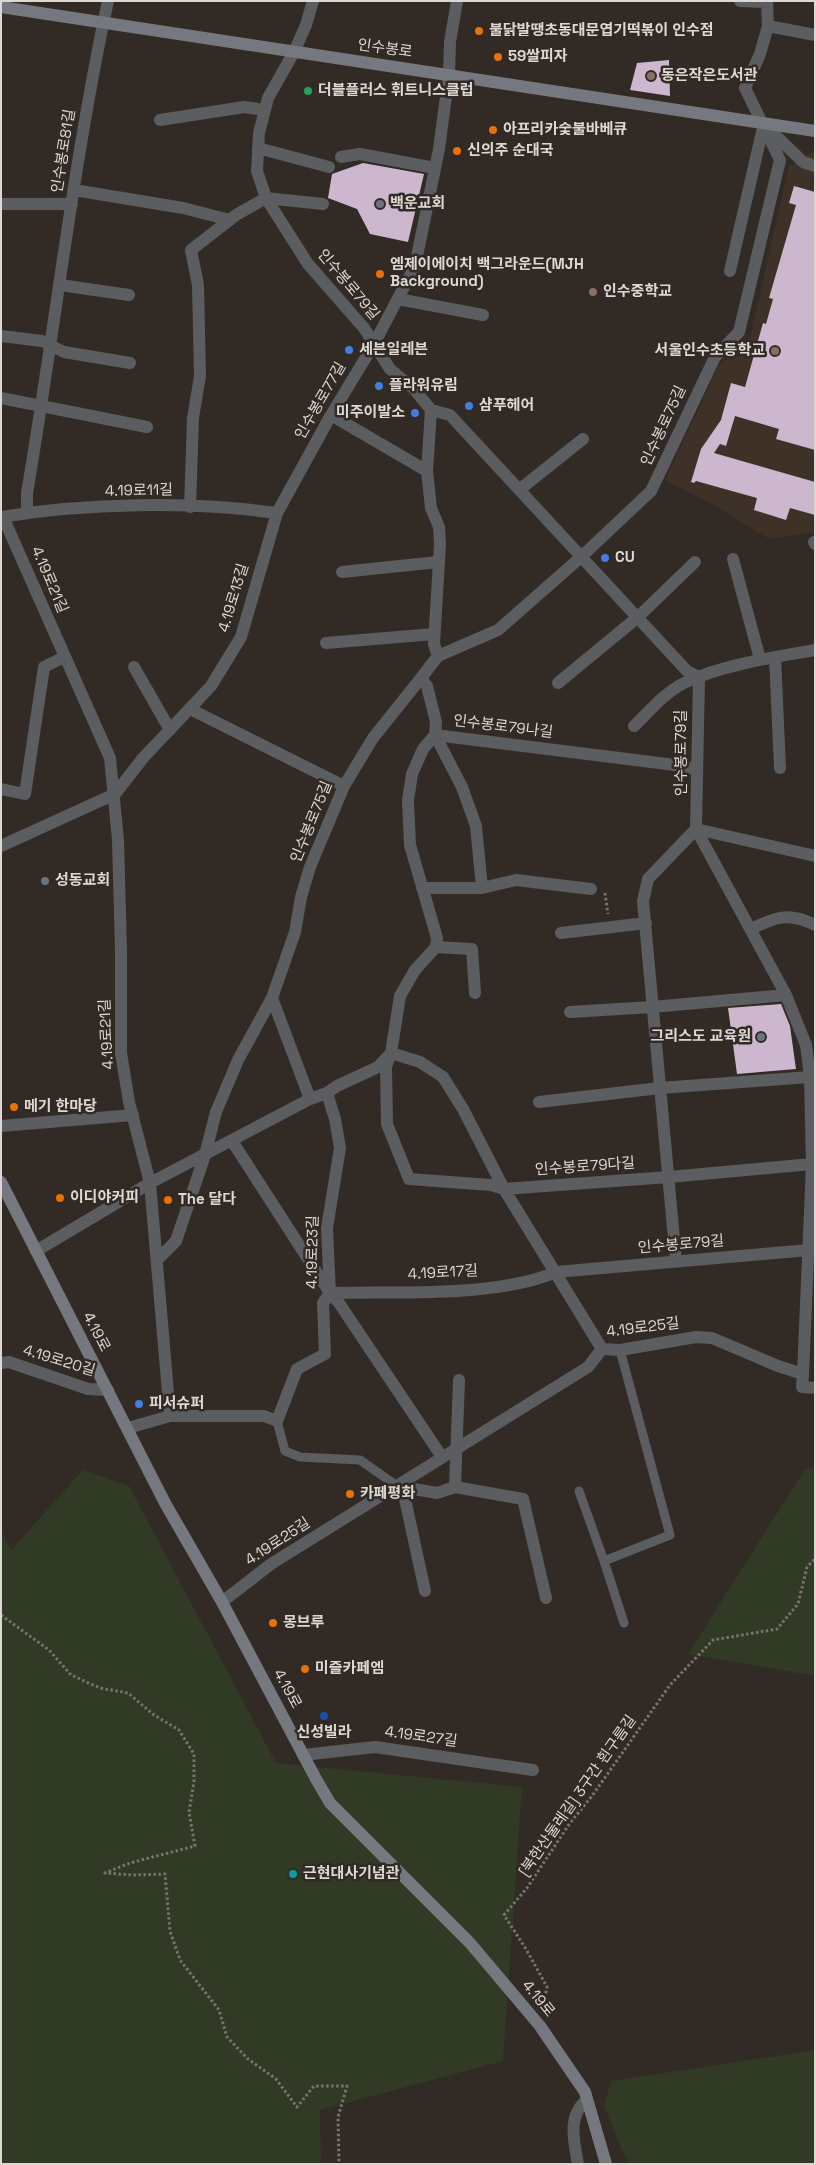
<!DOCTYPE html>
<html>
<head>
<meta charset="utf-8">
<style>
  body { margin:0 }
  #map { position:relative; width:816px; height:2165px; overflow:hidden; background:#322a24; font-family:"Space Grotesk",sans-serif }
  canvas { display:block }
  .frame { position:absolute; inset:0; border:2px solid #ddd8d4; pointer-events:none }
</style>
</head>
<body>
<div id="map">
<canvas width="816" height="2165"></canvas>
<div class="frame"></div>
</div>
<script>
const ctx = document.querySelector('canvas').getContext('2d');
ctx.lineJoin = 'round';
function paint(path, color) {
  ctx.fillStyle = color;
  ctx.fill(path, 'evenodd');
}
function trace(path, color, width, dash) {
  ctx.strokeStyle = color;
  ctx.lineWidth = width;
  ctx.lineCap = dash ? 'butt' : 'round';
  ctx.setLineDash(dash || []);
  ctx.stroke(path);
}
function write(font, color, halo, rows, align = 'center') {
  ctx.font = font + ' "Space Grotesk","Noto Sans KR",sans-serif';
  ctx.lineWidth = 5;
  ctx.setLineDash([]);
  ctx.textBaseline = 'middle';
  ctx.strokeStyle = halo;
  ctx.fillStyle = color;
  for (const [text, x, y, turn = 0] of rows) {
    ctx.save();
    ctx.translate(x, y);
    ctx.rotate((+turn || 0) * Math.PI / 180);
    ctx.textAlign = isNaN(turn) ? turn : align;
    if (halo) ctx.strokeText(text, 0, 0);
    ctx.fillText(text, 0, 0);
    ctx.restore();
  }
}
paint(new Path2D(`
  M815 150V534L809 533 769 539 717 507 665 480 719 365 750 338 789 166Z`), '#3e3127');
paint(new Path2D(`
  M815 1468V1676L688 1654 805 1469Z
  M83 1470 129 1486 276 1763 522 1787 503 2061 320 2110 321 2164H1V1531L11 1550Z
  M815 2050V2164H628L604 2106 611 2081Z`), '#313a25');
paint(new Path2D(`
  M669 60 670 96 630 90 637 63Z
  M363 163 424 174 408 242 370 234 357 209 328 198 332 174Z
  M794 186 815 192V450L776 439 779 429 735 416 726 446 720 444 714 453 815 482V515L790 508 786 520 754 510 757 498 696 481 694 483 691 482 701 449 721 420 731 383 745 387 763 323 766 324 773 299 769 298 796 205 789 203Z
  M781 1004 790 1026 796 1069 737 1074 728 1008Z`), '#cdb7cf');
trace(new Path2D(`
  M605 893 608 914
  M1 1615 49 1650 71 1675 100 1688 128 1693 154 1715 179 1730 194 1754V1782L189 1812 195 1846 130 1863 105 1873 133 1875 165 1874 170 1931 180 1960 219 2010 227 2037 248 2059 276 2079 297 2107 314 2086H347L338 2117 339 2164
  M543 2008 547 1987 526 1949 504 1915 527 1888 570 1823 592 1796 670 1685 713 1640 777 1629 798 1604 807 1567 815 1559`), '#7a736e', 3, [2.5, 2.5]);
trace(new Path2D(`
  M620 1350 670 1535 604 1561 624 1623
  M277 1421 285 1451 300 1457 360 1460 397 1486
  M579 1491 604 1561`), '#5b5d61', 9);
trace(new Path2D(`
  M313 1 306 25 294 52 268 98 259 133 257 171 266 198 308 264 364 328 390 369 415 390 431 410 450 415 687 671 699 677
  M740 1 767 2
  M768 26 815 35
  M160 120 244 107 265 110
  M769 129 803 162 815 166
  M258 148 329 167
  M341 157 360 154 435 168
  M74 190 183 208 230 220
  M1 204H72
  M730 271 764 123
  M60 285 129 295
  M398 299 483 315
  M1 336 42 341 64 352 130 363
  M1 398 147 427
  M431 410 427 471 431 508 439 527 440 544 434 644 438 656 421 678 427 686 436 722 435 735 423 749 412 774 408 800 410 845 437 938 436 947 415 970 400 996 391 1053 386 1067 387 1124 409 1179 491 1185 504 1189 669 1177 812 1164
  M331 415 427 471
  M519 490 583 439
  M190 507 193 418 200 376 198 285 191 250 236 215 266 198 323 204
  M27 512V493C55 329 73 163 108 1
  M1 517C85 503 192 501 277 513
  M3 517 110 758 118 840 121 951V1053L129 1102 150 1183 170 1416
  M814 542 815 544
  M733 559 760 659
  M342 572 438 562
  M326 643 434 634
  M438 656 498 630 581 557 651 491 715 357 739 332 780 160 745 88 760 54 768 26 767 1
  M775 657 780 768
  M134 667 170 730
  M699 677 696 829 786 995 806 1045 810 1077 812 1164 803 1374
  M558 683 638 617 695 562
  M190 709 344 786
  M634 726C649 712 664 693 684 683 721 665 774 657 815 650
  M435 735 683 766 697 770
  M435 735 462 787 476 826 482 888
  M1 789 25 794 44 667 64 657
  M1 846 115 794 143 758 211 686 241 637 277 513 331 415 374 344 415 266 439 149 449 74 450 42 457 1
  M422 888H482L516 880 591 889
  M751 929C775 917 789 912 815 925
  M561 933 646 923
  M436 947 472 949 475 993
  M272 998 310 1099
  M570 1012 652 1007 786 995
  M539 1102 660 1088 810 1077 815 1073
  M1 1126 133 1115
  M232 1141 330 1293 339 1303 442 1457
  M36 1251 150 1183 310 1099 327 1093 337 1086 378 1067 391 1053 420 1062 443 1077 463 1109 504 1189 602 1349
  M158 1259 176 1241 205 1155 216 1112 238 1060 272 998 295 932 301 897 310 867 344 786 373 738 421 678
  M676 1261 643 901 648 879 696 829 815 856
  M330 1293C397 1291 495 1298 556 1272L809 1250
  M1 1363 9 1362 88 1389 108 1390
  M128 1428 170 1416H264L277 1421 297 1369 325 1354 323 1303 330 1293 327 1228 340 1148 335 1119 327 1093
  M397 1486 437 1493 455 1487 523 1499 546 1598
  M397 1486 405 1499 425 1591
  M455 1487 459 1380
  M222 1602 271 1564 588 1367 602 1349 620 1350 696 1337 712 1338 778 1366 803 1374 802 1387 815 1388
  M303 1755 375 1747 533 1770
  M578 2164C574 2142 567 2115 587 2100`), '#5b5d61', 12);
trace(new Path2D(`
  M1 7 815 131
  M1 1182 165 1503 222 1602 316 1779 330 1803 470 1943 540 2026 585 2092 606 2164`), '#75797f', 12);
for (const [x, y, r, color] of [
  [479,31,5,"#e8710a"],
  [498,57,5,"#e8710a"],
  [651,76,5,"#8d6e63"],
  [308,91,5,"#2e9e5b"],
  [493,130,5,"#e8710a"],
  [457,151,5,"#e8710a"],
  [380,204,5,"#6b7280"],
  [380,274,5,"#e8710a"],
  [593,292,5,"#8d6e63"],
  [349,350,5,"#3f7fe0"],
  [775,351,5,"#8d6e63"],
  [379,386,5,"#3f7fe0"],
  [469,406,5,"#3f7fe0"],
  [415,413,5,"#3f7fe0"],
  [605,558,5,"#3f7fe0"],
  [45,881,5,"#6b7280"],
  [761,1037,5,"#6b7280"],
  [14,1107,5,"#e8710a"],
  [60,1198,5,"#e8710a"],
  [168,1200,5,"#e8710a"],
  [139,1404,5,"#3f7fe0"],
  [350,1494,5,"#e8710a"],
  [273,1623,5,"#e8710a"],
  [305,1669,5,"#e8710a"],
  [324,1716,5,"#1a4fb4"],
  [293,1874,5,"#0f9aa8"]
]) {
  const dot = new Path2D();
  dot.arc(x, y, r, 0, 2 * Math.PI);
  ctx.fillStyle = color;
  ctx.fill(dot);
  trace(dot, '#322a24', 2);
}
write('bold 15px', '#ddd8d4', '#322a24', [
  ["불닭발땡초동대문엽기떡볶이 인수점",489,31],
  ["59쌀피자",508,57],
  ["동은작은도서관",661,76],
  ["더블플러스 휘트니스클럽",318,91],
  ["아프리카숯불바베큐",503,130],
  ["신의주 순대국",467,151],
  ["백운교회",390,204],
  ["엠제이에이치 백그라운드(MJH",390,265],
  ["Background)",390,282],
  ["인수중학교",603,292],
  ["세븐일레븐",359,350],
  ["서울인수초등학교",765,351,"right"],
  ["플라워유림",389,386],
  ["샴푸헤어",479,406],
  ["미주이발소",405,413,"right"],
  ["CU",615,558],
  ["성동교회",55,881],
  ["그리스도 교육원",751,1037,"right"],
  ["메기 한마당",24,1107],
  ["이디야커피",70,1198],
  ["The 달다",178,1200],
  ["피서슈퍼",149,1404],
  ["카페평화",360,1494],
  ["몽브루",283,1623],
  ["미즐카페엠",315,1669],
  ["신성빌라",324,1733,"center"],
  ["근현대사기념관",303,1874]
], 'left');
write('15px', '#ddd8d4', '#322a24', [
  ["인수봉로",385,49,8],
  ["인수봉로81길",64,151,-81],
  ["인수봉로79길",348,285,50],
  ["인수봉로77길",321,401,-60],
  ["인수봉로75길",664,426,-65],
  ["4.19로11길",139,491,-1],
  ["4.19로21길",49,580,67],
  ["4.19로13길",234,598,-73],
  ["인수봉로79나길",503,727,7],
  ["인수봉로79길",682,753,-90],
  ["인수봉로75길",312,822,-68],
  ["4.19로21길",107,1034,-93],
  ["인수봉로79다길",585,1167,-4],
  ["인수봉로79길",681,1245,-5],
  ["4.19로23길",313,1252,-89],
  ["4.19로17길",443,1273,-3],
  ["4.19로25길",643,1328,-7],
  ["4.19로",96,1332,63],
  ["4.19로20길",59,1361,17],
  ["4.19로25길",278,1542,-33],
  ["4.19로",287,1689,62],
  ["4.19로27길",421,1737,8],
  ["[북한산둘레길] 3구간 흰구름길",578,1796,-55],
  ["4.19로",538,1999,51]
]);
</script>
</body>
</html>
